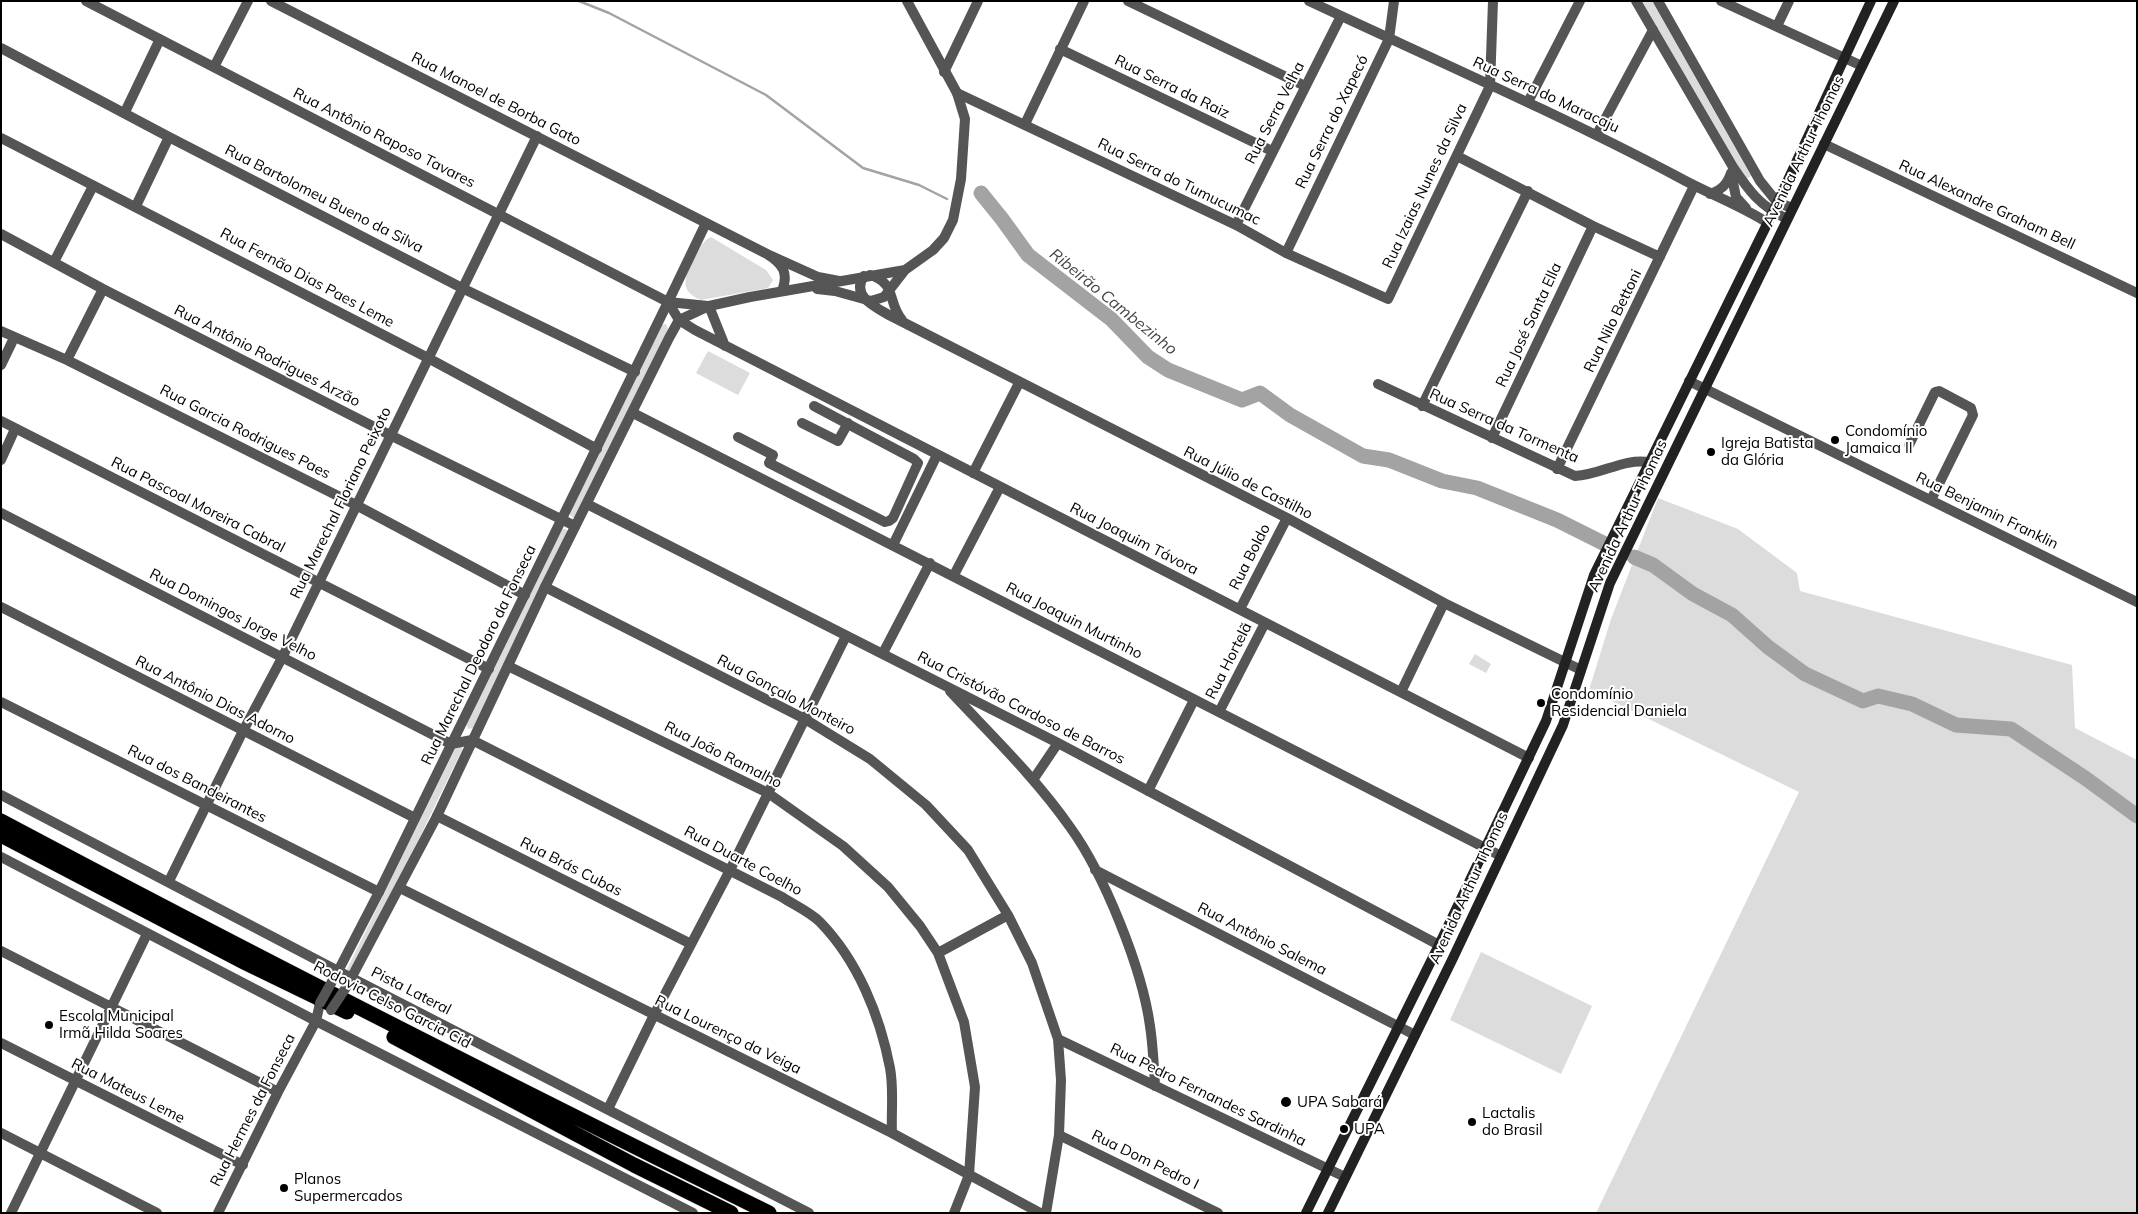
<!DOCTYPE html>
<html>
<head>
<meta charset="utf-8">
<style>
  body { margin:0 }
  #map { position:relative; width:2138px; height:1214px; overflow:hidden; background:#fff; font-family:Mulish,sans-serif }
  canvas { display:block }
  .frame { position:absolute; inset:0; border:2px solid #000; pointer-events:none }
</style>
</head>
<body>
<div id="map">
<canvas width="2138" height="1214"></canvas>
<div class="frame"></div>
</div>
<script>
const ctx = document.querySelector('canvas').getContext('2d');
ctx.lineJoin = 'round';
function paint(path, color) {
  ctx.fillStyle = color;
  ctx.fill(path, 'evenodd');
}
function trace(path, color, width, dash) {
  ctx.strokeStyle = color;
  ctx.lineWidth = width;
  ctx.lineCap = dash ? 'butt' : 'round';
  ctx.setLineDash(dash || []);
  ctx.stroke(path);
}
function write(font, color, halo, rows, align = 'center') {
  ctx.font = font + ' Mulish,sans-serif';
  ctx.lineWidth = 4;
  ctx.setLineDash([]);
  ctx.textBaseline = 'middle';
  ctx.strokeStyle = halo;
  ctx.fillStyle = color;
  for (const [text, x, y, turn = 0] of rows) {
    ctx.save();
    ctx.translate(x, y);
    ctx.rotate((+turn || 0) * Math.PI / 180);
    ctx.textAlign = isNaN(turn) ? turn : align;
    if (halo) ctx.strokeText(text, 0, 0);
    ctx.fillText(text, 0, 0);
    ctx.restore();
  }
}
paint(new Path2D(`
  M1642 1H1652L1751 176 1746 179Z
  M711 237 766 270 773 280 768 288 701 300C678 291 685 276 694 258 699 250 702 241 711 237Z
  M666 324 668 329 577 515 573 518 569 513 661 325Z
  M708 351 750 373 738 395 696 373Z
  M1658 498 1738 529 1797 573 1800 591 2072 665 2075 728 2137 760V1213H1596L1799 792 1589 690 1611 619Z
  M562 529H566L568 532 473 728 468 729 466 724Z
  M1475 654 1491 664 1486 673 1469 664Z
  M462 746V750L355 971H348L347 969 456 747Z
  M1481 952 1592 1006 1561 1074 1450 1020Z`), '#dcdcdc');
trace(new Path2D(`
  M579 1 609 13 766 95 863 168 919 185 947 199`), '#a3a3a3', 2.5);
trace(new Path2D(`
  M981 193 1002 219 1028 255 1111 319 1148 357 1168 370 1242 400 1260 393 1290 415 1363 456 1389 460 1442 481 1477 488 1557 520 1603 543
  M1634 557 1653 565 1693 594 1732 615 1768 647 1805 674 1863 701 1878 696 1912 704 1956 725 2011 729 2085 778 2137 816`), '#a3a3a3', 15);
const motorway = new Path2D(`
  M1 821C255 956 511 1086 769 1213
  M1 835 246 963 347 1012
  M394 1037 634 1165 731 1213`);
trace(motorway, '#dbdbdb', 16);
trace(new Path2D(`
  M86 1 668 302
  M271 1 767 254
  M1128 1 1305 86
  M1309 1C1433 59 1559 114 1680 178 1709 194 1740 205 1768 223
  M1721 1 1862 66
  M1777 26 1789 1
  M1 48 169 137 462 288 635 372
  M1060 49 1272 151
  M214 67 248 1
  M944 72 978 1
  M957 93 1236 225 1286 253 1388 299 1490 86 1493 1
  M1528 102 1580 1
  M125 112 160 39
  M1025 124 1084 1
  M1597 134 1653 30
  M1 138 428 358 597 449
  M1824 144 2137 293
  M1457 156 1593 226 1660 257
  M1731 173 1736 197 1746 208
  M1710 194C1721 190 1727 185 1731 173
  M136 206 169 137
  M1236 225 1341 16
  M1 234 103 289 390 435 575 526
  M1286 253 1389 39 1394 1
  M54 262 93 186
  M870 275C897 283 887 302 902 320
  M864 276C851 295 873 306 887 314L1287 518 1444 603 1581 670
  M782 291C789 273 783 264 767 254L818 277 839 281
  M668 302 679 320 695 330 1529 758
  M668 302 706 223
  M709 306 725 346
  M1 331 67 360 356 505 525 595
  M67 360 103 289
  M1 365 14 338
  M1689 381 2137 602
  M1378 384 1575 476C1601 475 1623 458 1649 462
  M1422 406 1528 191
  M633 413 1501 856
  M1 421 489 669
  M802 423 838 441 848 423
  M738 437 773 455 769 463 885 522 889 521 893 518 918 463 914 459 814 406
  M1492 438 1593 226
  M1909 445 1935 392 1939 391 1971 408 1973 415 1931 500
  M1 460 15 429
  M1557 469 1694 186
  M973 473 1019 383
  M587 504 1058 743 1439 945
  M1 513 451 744 472 740 782 897C794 905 810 912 820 922 858 961 880 1016 890 1068 894 1089 891 1112 892 1133
  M893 545 937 455
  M954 575 1000 487
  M545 587 805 719 870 759 926 805 968 850 1008 915 1032 963 1058 1039 1061 1080 1059 1135 1046 1213
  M1 607 415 818
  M1240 609 1287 518
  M883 653 930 563
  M508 666 768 793 843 846 888 887 920 926 938 953 964 1022 975 1087 969 1175 954 1213
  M950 691C991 735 1035 777 1070 827 1104 874 1142 968 1150 1026 1153 1046 1154 1066 1155 1086
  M1401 692 1444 603
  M1 702 379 892
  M1219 712 1265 623
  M1033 780 1058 743
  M1148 791 1194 700
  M437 816 691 944
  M1095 870 1415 1035
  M169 881 243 731 283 656 537 136
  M400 888 892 1133 1040 1213
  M1 951 278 1092
  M938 953 1008 915
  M1058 1039 1345 1177
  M1 1043 243 1165
  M608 1109 654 1015 730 870 846 636
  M1 1133 157 1213
  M1059 1135 1218 1213
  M11 1213 147 934
  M218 1213 278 1092 316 1021`), '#555', 10);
trace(new Path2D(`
  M1636 1 1733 167C1749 191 1760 206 1787 219
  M1658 1 1760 181 1777 202 1792 208
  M817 289 835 291 871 301 884 297 905 270 933 250 944 238 953 220 961 179 965 119 957 93 907 1
  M1 795 338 971 809 1213
  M1 857 316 1021 693 1213
  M335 977 379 892 668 302 708 306
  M347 986 437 816 545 587 669 338 679 320 709 306 750 297 905 270
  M316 1021 320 1003`), '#555', 10);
trace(new Path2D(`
  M1306 1213 1439 945 1546 721 1594 575 1773 212 1871 1
  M1328 1213 1453 958 1563 725 1610 583 1894 1`), '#222', 10);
trace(motorway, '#000', 15);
trace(new Path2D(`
  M320 1003 334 978
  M331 1010 347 986`), '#555', 10);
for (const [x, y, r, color] of [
  [1835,440,5,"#000"],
  [1711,452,5,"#000"],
  [1541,703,5,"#000"],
  [49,1025,5,"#000"],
  [1286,1102,6,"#000"],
  [1472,1122,5,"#000"],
  [1344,1129,5,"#000"],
  [284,1188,5,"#000"]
]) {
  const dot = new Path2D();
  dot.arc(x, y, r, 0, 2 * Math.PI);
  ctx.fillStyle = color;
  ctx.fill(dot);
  trace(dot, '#fff', 2);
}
write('15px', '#000', '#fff', [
  ["Rua Serra da Raiz",1172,87,26],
  ["Rua Serra do Maracaju",1546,95,25],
  ["Rua Manoel de Borba Gato",496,99,27],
  ["Rua Serra Velha",1275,113,-63],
  ["Rua Serra do Xapecó",1332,122,-64],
  ["Rua Antônio Raposo Tavares",384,138,27],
  ["Avenida Arthur Thomas",1804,151,-64],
  ["Rua Serra do Tumucumac",1179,182,26],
  ["Rua Izaias Nunes da Silva",1425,186,-65],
  ["Rua Bartolomeu Bueno da Silva",324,199,27],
  ["Rua Alexandre Graham Bell",1987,205,25],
  ["Rua Fernão Dias Paes Leme",307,278,28],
  ["Rua Nilo Bettoni",1613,321,-64],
  ["Rua José Santa Ella",1529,325,-65],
  ["Rua Antônio Rodrigues Arzão",267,356,27],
  ["Rua Serra da Tormenta",1504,426,24],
  ["Rua Garcia Rodrigues Paes",245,432,27],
  ["Rua Júlio de Castilho",1248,483,27],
  ["Rua Marechal Floriano Peixoto",341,503,-64],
  ["Rua Pascoal Moreira Cabral",198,505,27],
  ["Rua Benjamin Franklin",1987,511,26],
  ["Avenida Arthur Thomas",1628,516,-65],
  ["Rua Joaquim Távora",1134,539,27],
  ["Rua Boldo",1250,557,-63],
  ["Rua Domingos Jorge Velho",233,615,27],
  ["Rua Joaquin Murtinho",1074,621,27],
  ["Rua Marechal Deodoro da Fonseca",479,655,-64],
  ["Rua Hortelã",1229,661,-63],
  ["Rua Gonçalo Monteiro",786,695,28],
  ["Rua Antônio Dias Adorno",215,700,27],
  ["Rua Cristóvão Cardoso de Barros",1021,708,27],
  ["Rua João Ramalho",723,755,27],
  ["Rua dos Bandeirantes",197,784,27],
  ["Rua Duarte Coelho",743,861,28],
  ["Rua Brás Cubas",571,867,27],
  ["Avenida Arthur Thomas",1469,888,-65],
  ["Rua Antônio Salema",1262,939,27],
  ["Pista Lateral",411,991,27],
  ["Rodovia Celso Garcia Cid",392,1005,27],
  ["Rua Lourenço da Veiga",728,1035,26],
  ["Rua Mateus Leme",128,1091,27],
  ["Rua Pedro Fernandes Sardinha",1208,1095,26],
  ["Rua Hermes da Fonseca",253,1110,-63],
  ["Rua Dom Pedro I",1145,1160,26]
]);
write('15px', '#000', '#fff', [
  ["Condomínio",1845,431],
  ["Jamaica II",1845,448],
  ["Igreja Batista",1721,443],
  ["da Glória",1721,460],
  ["Condomínio",1551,694],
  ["Residencial Daniela",1551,711],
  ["Escola Municipal",59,1016],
  ["Irmã Hilda Soares",59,1033],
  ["UPA Sabará",1297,1102],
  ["Lactalis",1482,1113],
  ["do Brasil",1482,1130],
  ["UPA",1354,1129],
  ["Planos",294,1179],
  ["Supermercados",294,1196]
], 'left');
write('italic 16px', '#444', '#fff', [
  ["Ribeirão Cambezinho",1113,302,39]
]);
</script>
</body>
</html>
